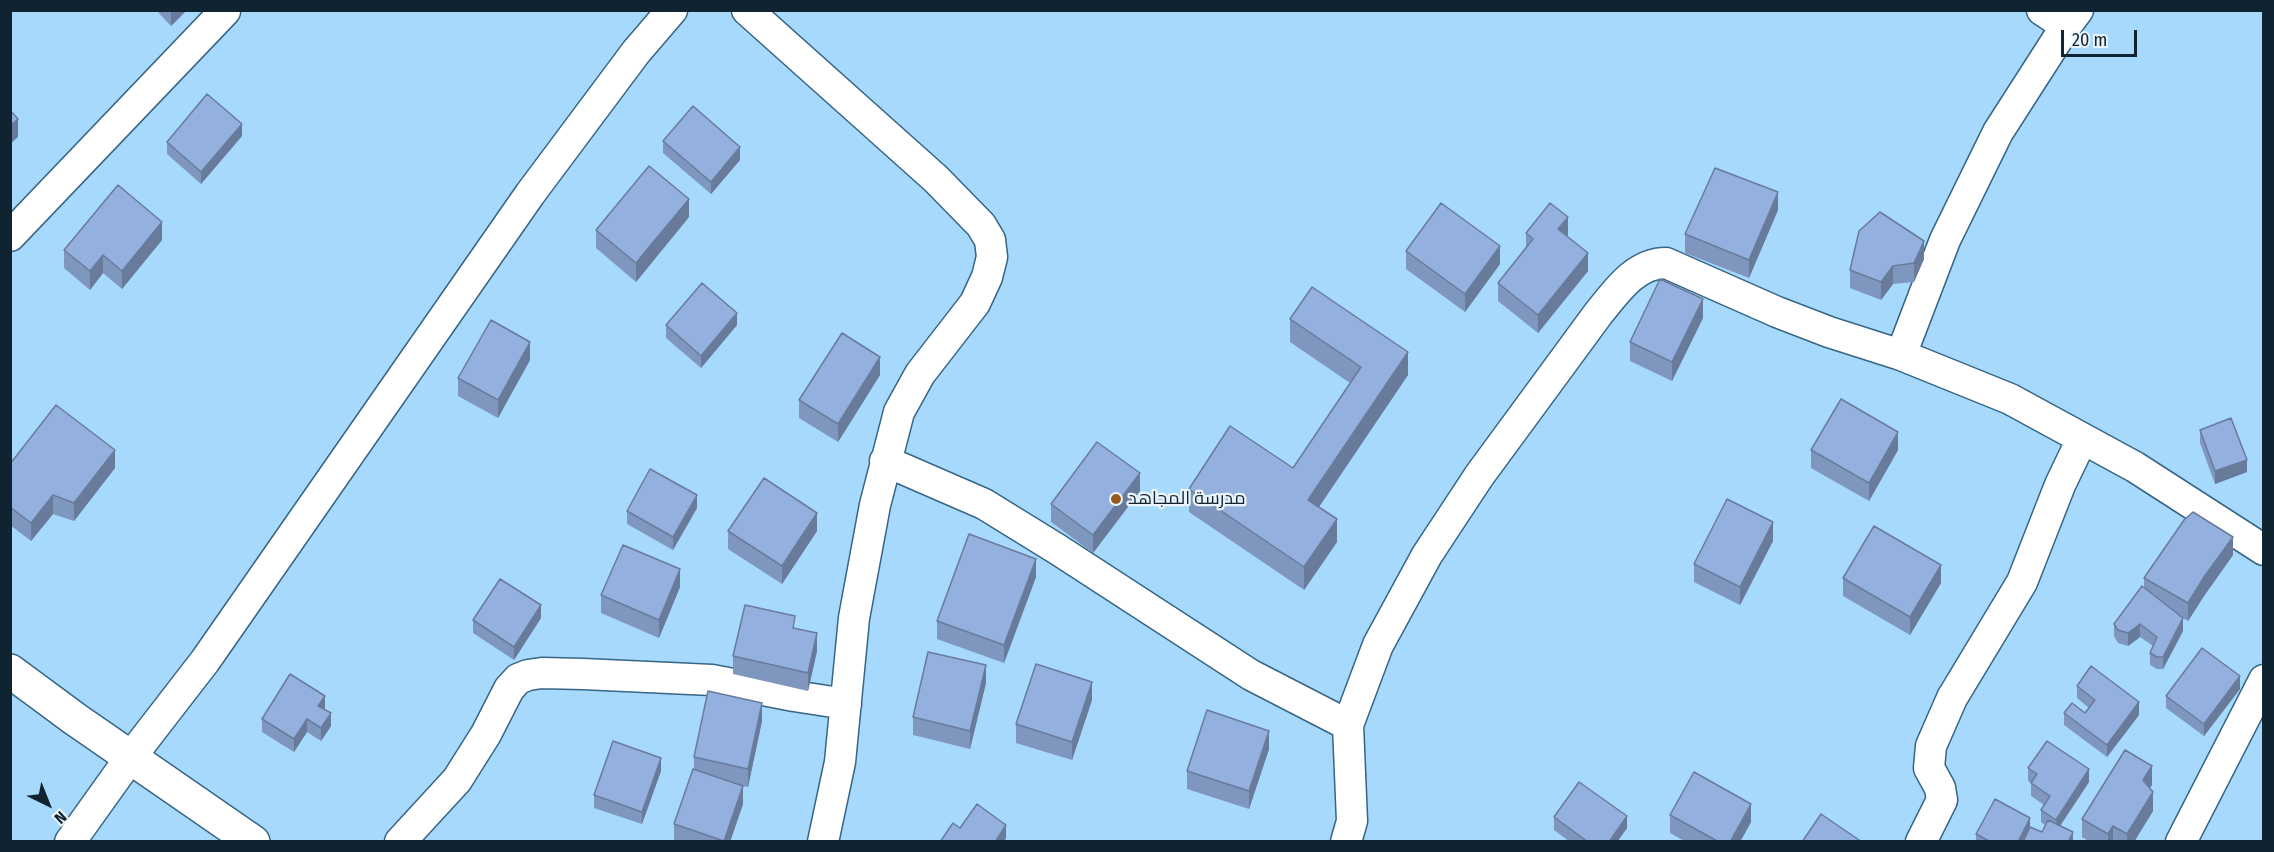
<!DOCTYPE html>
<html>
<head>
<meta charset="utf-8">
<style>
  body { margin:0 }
  #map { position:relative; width:2274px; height:852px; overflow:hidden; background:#a7d9fd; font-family:"Fira Sans Condensed",sans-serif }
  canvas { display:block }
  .frame { position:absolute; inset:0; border:12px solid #102331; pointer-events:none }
  .north { position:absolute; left:18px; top:774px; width:60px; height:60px; -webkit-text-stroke:4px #eaf4fb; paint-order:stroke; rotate:137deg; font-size:16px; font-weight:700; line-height:24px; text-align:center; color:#102331 }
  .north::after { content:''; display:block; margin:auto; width:21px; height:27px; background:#102331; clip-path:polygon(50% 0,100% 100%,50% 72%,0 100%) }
  .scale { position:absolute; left:2061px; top:30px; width:76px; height:27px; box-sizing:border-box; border:3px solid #102331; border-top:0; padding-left:8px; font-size:18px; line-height:21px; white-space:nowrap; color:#102331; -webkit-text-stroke:4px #eaf4fb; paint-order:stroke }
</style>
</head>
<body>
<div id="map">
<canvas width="2274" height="852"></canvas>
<div class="frame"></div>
<div class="north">N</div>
<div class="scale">20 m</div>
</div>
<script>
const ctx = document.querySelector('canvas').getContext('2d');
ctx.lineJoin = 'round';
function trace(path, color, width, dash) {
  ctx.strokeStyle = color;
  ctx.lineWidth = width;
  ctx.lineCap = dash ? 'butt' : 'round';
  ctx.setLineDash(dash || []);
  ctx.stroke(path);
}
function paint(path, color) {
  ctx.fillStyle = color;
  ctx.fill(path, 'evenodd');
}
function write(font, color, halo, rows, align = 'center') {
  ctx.font = font + ' "Fira Sans Condensed",Cairo,sans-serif';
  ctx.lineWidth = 4.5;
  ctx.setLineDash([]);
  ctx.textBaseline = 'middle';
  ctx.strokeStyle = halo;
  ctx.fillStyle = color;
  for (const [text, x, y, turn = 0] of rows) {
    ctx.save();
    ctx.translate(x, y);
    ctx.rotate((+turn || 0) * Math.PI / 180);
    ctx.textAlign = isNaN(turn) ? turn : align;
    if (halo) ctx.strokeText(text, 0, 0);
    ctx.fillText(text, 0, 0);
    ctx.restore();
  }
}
const minor = new Path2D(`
  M747 10 936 179 981 225 990 240 992 257 987 277 975 303 920 374 899 412 875 505 854 618 840 762 823 842
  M2042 10 2066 26
  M10 236 225 11
  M1901 355 1945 240 1998 132 2066 26 2078 10
  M885 461 984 504 1057 549 1251 675 1348 725
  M70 842 130 758 205 661 530 194 636 52 672 10
  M400 842 457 780 486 734 509 689 518 679 528 675 542 673 583 674 712 680 794 696 846 704
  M1346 842 1352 821 1348 725 1378 645 1427 555 1479 476 1598 314C1616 292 1635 263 1666 263L1777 312 1829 332 1901 355 2010 399 2135 467 2264 550
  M1921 842 1942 800 1940 788 1929 768 1931 746 1952 698 2022 582 2060 485 2082 439
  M2181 842 2264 680`);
const major = new Path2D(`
  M10 671 75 719 253 842`);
trace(minor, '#366585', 33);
trace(major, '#366585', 36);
trace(minor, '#fff', 30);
trace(major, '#fff', 33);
paint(new Path2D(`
  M156 10H187L171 26Z
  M242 136 201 184 167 154V142Z
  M663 141 740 160 711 194 663 153Z
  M1778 210 1749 278 1685 253V234Z
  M689 217 636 282 596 248V230Z
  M1526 233 1568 235 1567 236 1588 271 1538 333 1498 301V283L1526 248Z
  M162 240 122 289 103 273 90 290 64 268V250Z
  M1406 251 1500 264 1465 312 1406 269Z
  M1924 259 1914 282 1893 284 1881 300 1850 288V270Z
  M1703 318 1672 381 1630 361V342Z
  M1290 319 1408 375 1319 507 1337 542 1304 590 1189 512V489L1293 468 1350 383 1290 342Z
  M666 325H737L701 368 666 338Z
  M530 360 498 418 458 396V378Z
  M880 375 838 442 799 418V400Z
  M2200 430 2247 472 2215 484 2200 443Z
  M1811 450H1898L1869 501 1811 468Z
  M10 464 115 468 74 521 53 514 31 541 10 525Z
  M1140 491 1093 553 1051 522V504Z
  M697 508 673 550 627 524V511Z
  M728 531H817L782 584 728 549Z
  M1773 541 1740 605 1694 582V564Z
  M2233 555 2204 596 2188 621 2181 617 2183 631 2163 669H2157L2150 665V653L2153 646 2140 637 2128 646 2118 643 2114 636V624L2144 588V578Z
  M1036 577 1004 663 937 639V621Z
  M1843 578 1941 583 1910 635 1843 596Z
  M680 587 659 638 601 613V595Z
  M541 618 514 660 473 633V620Z
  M795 628 817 651 808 691 733 674V656Z
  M986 683 970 749 913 735V717Z
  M2077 686 2139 715 2107 757 2064 725V713H2085L2089 708 2077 698Z
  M2240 689 2204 736 2166 708V696Z
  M1092 700 1072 760 1016 743V724Z
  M325 708 324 709 331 726 321 741 307 732 294 752 262 732V719Z
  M762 721 748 787 743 786V804L730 842H674V824L694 769V757Z
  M1269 749 1249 809 1187 789V771Z
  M2028 768 2089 782 2060 826 2073 842H1976V834L2030 827 2042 832 2045 825 2041 822V810L2044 805 2031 796V783L2028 781Z
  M661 771 642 824 594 808V795Z
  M2152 785 2150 788 2153 811 2134 842H2090L2082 837V819Z
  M1670 815 1751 822 1740 842H1686L1670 833Z
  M1554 817 1627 828 1617 842H1570L1554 830Z`), '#7f97bf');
paint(new Path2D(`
  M171 10H187L171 26Z
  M18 119V137L10 144V126Z
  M242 124V136L201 184V172Z
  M740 147V160L711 194V182Z
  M1778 192V210L1749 278V260Z
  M689 199V217L636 282V263Z
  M1568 217V235L1558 247V229Z
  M162 222V240L122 289V271Z
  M1924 241V259L1914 282V263Z
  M1500 246V264L1465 312V294Z
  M1588 253V271L1538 333V315Z
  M103 255V273L90 290V271Z
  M1893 266V284L1881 300V282Z
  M1703 299V318L1672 381V362Z
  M737 313V325L701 368V356Z
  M530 342V360L498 418V400Z
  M1408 352V375L1308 523V500Z
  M880 357V375L838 442V424Z
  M1898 432V450L1869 501V483Z
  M115 450V468L74 521V503Z
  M2247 460V472L2215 484V471Z
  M1140 473V491L1093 553V535Z
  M53 495V514L31 541V523Z
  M697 495V508L673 550V537Z
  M817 513V531L782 584V566Z
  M1337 519V542L1304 590V567Z
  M1773 522V541L1740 605V587Z
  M2233 537V555L2204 596 2188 621V603L2204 577Z
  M1036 559V577L1004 663V645Z
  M1941 565V583L1910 635V617Z
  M680 569V587L659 638V620Z
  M541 605V618L514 660V647Z
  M2183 618V631L2163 669V657Z
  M2140 624V637L2128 646V633Z
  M817 633V651L808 691V673Z
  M986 665V683L970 749V731Z
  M2240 676V689L2204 736V724Z
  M1092 682V700L1072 760V742Z
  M325 696V708L318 718V706Z
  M2139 702V715L2107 757V745Z
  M762 703V721L748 787V769Z
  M331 713V726L321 741V728Z
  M307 719V732L294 752V739Z
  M1269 731V749L1249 809V791Z
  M661 758V771L642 824V812Z
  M2152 766V785L2143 798V780Z
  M2089 769V782L2056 832V820Z
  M743 786V804L730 842H724Z
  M2153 792V811L2134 842H2127V834Z
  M1751 804V822L1740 842H1730Z
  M1627 816V828L1617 842H1609Z
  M2030 818V830L2024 842H2018Z
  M1006 825V838L1004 842H995Z
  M2113 826V842H2108V834Z
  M2073 832V842H2068Z`), '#687b9b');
const building = new Path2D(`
  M207 94 242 124 201 172 167 142Z
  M693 106 740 147 711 182 663 141Z
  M10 110 18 119 10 126Z
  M649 166 689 199 636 263 596 230Z
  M1715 168 1778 192 1749 260 1685 234Z
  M118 185 162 222 122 271 103 255 90 271 64 250Z
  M1441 203 1500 246 1465 294 1406 251Z
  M1550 203 1568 217 1558 229 1588 253 1538 315 1498 283 1533 239 1526 233Z
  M1880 212 1924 241 1914 263 1893 266 1881 282 1850 270 1859 231Z
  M1660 279 1703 299 1672 362 1630 342Z
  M702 283 737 313 701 356 666 325Z
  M1312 287 1408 352 1308 500 1337 519 1304 567 1189 489 1230 426 1293 468 1361 367 1290 319Z
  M491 320 530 342 498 400 458 378Z
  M842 333 880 357 838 424 799 400Z
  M1841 399 1898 432 1869 483 1811 450Z
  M56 405 115 450 74 503 53 495 31 523 10 507V464Z
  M2231 418 2247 460 2215 471 2200 430Z
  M1097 442 1140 473 1093 535 1051 504Z
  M650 469 697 495 673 537 627 511Z
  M764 478 817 513 782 566 728 531Z
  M1727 499 1773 522 1740 587 1694 564Z
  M2193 512 2233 537 2204 577 2188 603 2144 578 2184 520Z
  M1874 526 1941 565 1910 617 1843 578Z
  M969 534 1036 559 1004 645 937 621Z
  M623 545 680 569 659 620 601 595Z
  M500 579 541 605 514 647 473 620Z
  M2142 586 2183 618 2163 657H2157L2150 653 2157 637 2140 624 2128 633 2118 630 2114 624Z
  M745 605 795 616 793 628 817 633 808 673 733 656Z
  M2202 648 2240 676 2204 724 2166 696Z
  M928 652 986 665 970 731 913 717Z
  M1036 664 1092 682 1072 742 1016 724Z
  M2091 666 2139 702 2107 745 2064 713 2072 703 2085 713 2095 700 2077 686Z
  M290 674 325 696 318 706 331 713 321 728 307 719 294 739 262 719Z
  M708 691 762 703 748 769 694 757Z
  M1207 710 1269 731 1249 791 1187 771Z
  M613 741 661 758 642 812 594 795Z
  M2047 741 2089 769 2056 820 2041 810 2050 796 2031 783 2037 774 2028 768Z
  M2125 750 2152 766 2143 780 2153 792 2127 834 2113 826 2108 834 2082 819Z
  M693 769 743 786 724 841 674 824Z
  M1694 772 1751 804 1730 842H1719L1670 815Z
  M1579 782 1627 816 1609 842H1588L1554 817Z
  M1995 799 2030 818 2018 842H1991L1976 834Z
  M977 804 1006 825 995 842H940L953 823 960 828Z
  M1821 814 1862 842H1802Z
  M2048 820 2073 832 2068 842H2023L2030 827 2042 832Z`);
paint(building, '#94b0de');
trace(building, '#687b9b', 1.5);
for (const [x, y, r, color] of [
  [1116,499,6,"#985b1f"]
]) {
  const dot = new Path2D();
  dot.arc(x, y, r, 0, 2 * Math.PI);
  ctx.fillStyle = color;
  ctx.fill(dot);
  trace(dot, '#eaf4fb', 2);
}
write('18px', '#102331', '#eaf4fb', [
  ["مدرسة المجاهد",1128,499]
], 'left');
</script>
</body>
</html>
